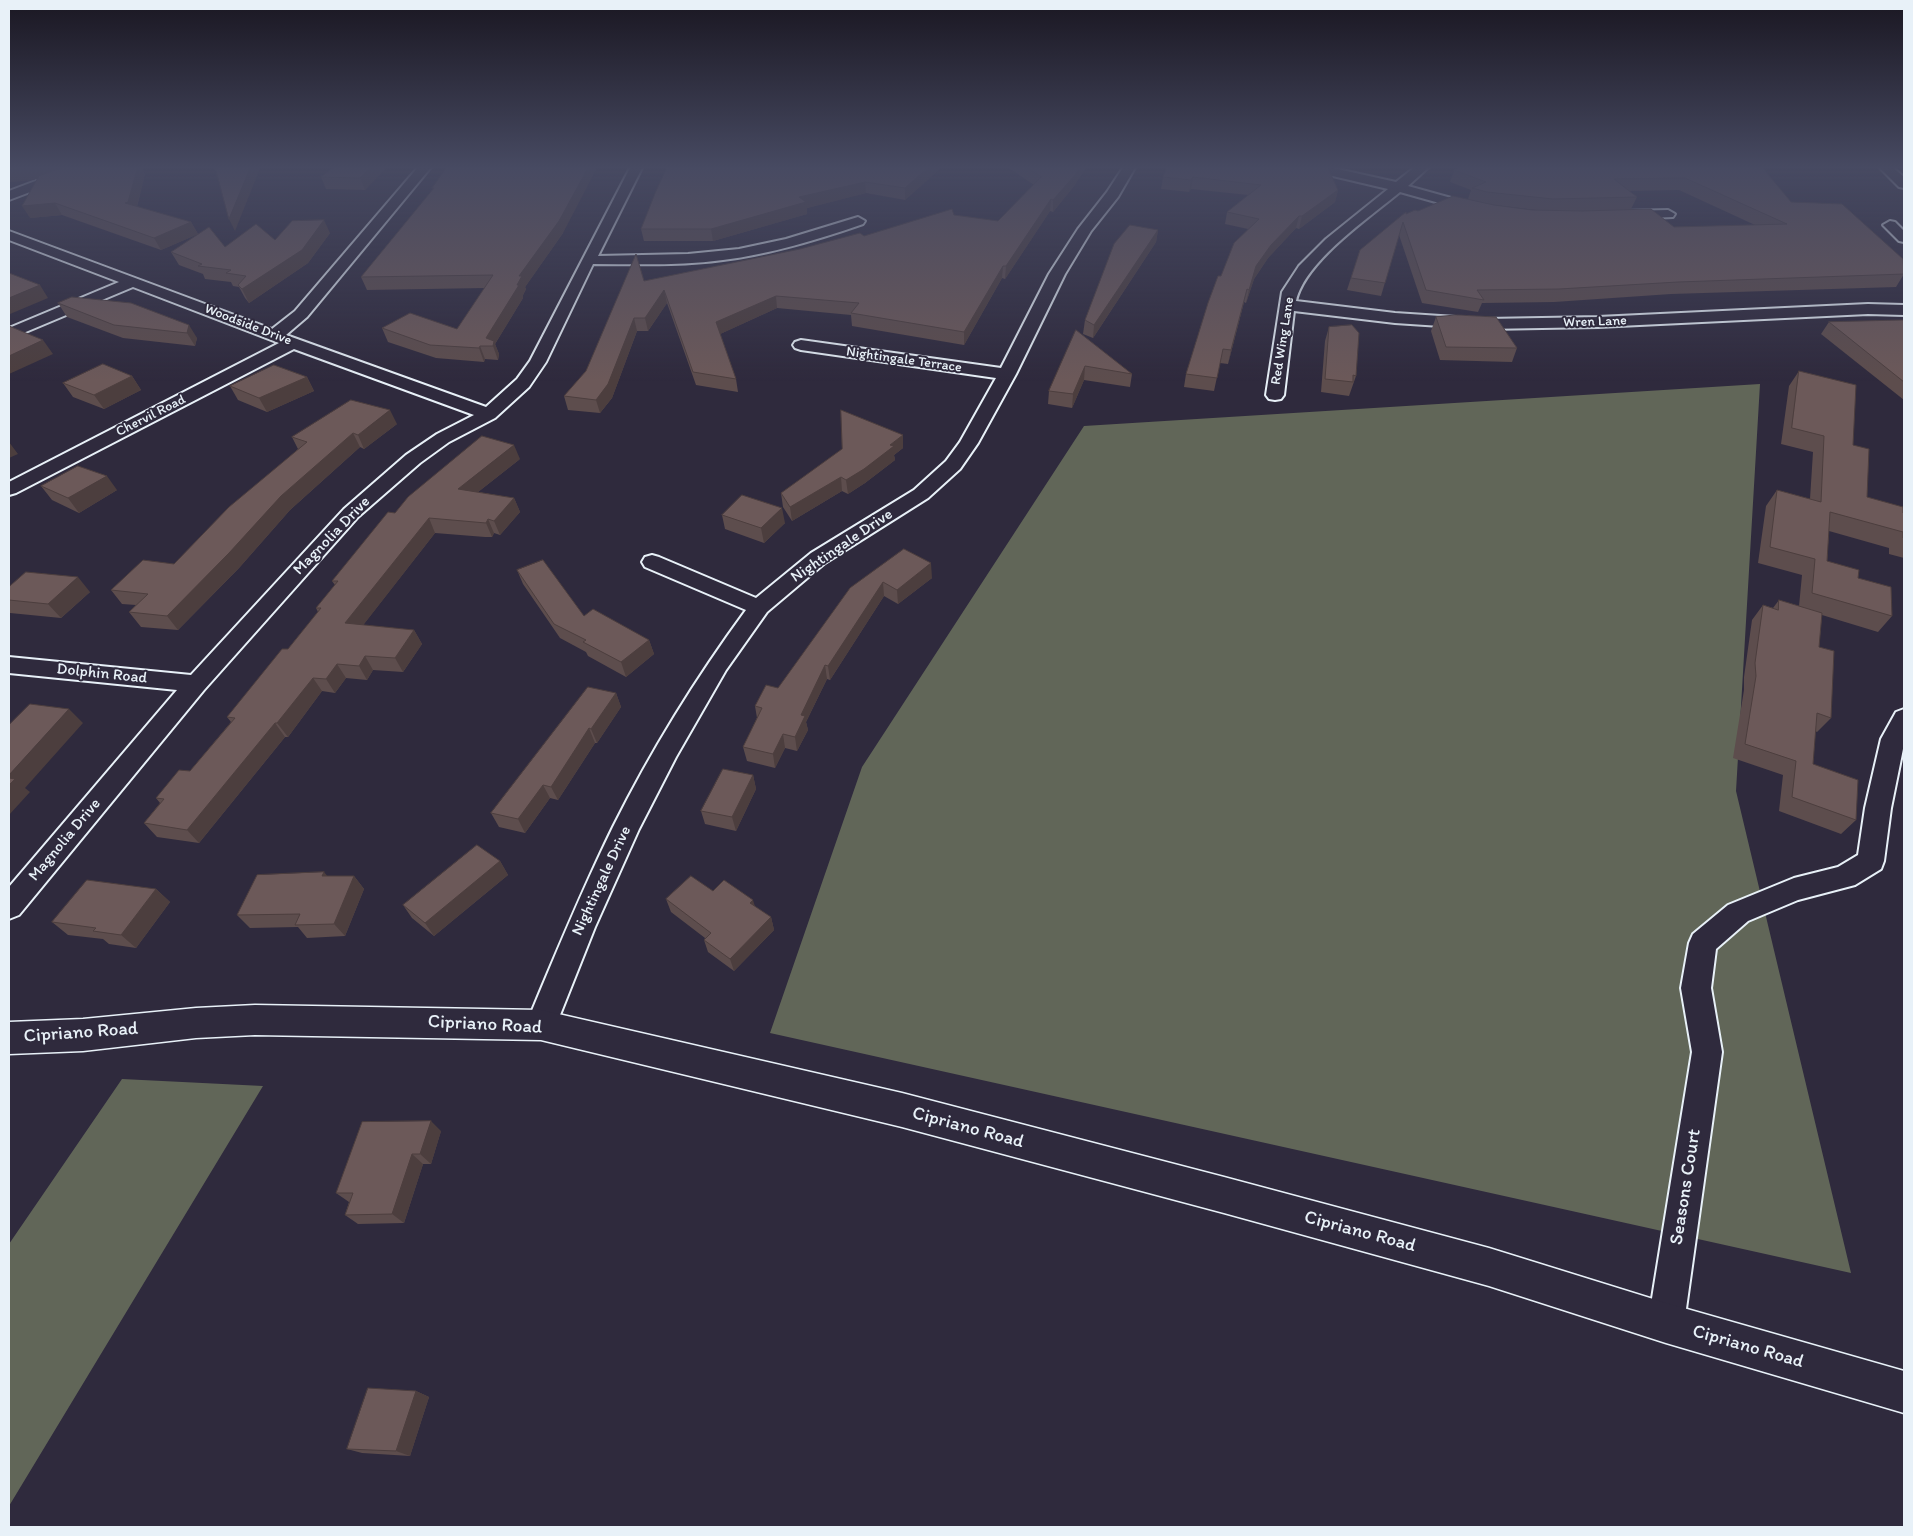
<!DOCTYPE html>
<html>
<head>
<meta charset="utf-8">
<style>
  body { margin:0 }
  #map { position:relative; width:1913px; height:1536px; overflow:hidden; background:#2f2a3d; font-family:Itim,sans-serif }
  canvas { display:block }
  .frame { position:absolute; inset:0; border:10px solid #e8f1f8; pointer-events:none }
</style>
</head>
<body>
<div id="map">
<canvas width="1913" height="1536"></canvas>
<div class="frame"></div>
</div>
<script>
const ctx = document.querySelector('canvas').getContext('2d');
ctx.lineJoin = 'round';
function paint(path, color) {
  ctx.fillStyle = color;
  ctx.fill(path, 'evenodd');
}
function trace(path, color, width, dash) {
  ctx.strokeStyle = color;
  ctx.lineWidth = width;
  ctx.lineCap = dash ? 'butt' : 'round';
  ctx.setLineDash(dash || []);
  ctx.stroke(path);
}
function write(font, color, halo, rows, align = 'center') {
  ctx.font = font + ' Itim,sans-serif';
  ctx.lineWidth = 4;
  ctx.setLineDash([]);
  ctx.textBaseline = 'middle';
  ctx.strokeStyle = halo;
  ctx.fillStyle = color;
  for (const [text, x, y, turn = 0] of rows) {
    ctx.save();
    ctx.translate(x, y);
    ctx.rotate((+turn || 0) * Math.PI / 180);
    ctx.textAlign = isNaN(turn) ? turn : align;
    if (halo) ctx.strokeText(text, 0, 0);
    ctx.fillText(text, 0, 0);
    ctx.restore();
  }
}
paint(new Path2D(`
  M1760 384 1736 791 1851 1273 770 1033 862 767 1084 426Z
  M122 1079 263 1086 9 1506V1244Z`), '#616658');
const street = new Path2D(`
  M75 166H92L91 169 9 200V191Z
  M419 166H432L307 317 286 335 486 407 517 379 530 361 631 166H643L598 256 688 254 739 249 786 239 858 217 865 221 863 224C817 240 771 254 723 260 680 266 636 264 593 264L546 362 529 387 495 418 449 442 420 463 358 517 204 690 19 915 9 919V887L177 690 9 673V657L191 675 344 509 406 455 437 434 474 415 294 349 16 493 9 495V482L279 343 133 287 9 339V328L119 282 9 240V231L272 329 295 311Z
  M1124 166H1136L1118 197 1091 231 1065 274 1016 374 978 443 960 469 928 498 825 563 767 612 726 670 676 757 639 829 595 927 552 1035 541 1039 530 1035 526 1025C554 958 581 892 613 827 651 751 696 678 746 610L645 567 642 562 645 557 652 555 659 557 756 598 811 553 914 490 946 461 960 442 996 378 801 350 795 348 793 345 795 342 801 340 1001 368 1049 274 1078 229 1107 192Z
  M1302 166H1324L1396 182 1416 166H1430L1408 186 1480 206 1482 209 1475 213 1400 192C1369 218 1305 261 1296 301L1395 313 1486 319 1598 317 1868 304 1904 305V315L1868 314 1598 327 1486 329 1395 323 1294 311 1284 395 1281 399 1275 400 1269 399 1266 395 1282 292 1299 266 1326 239 1388 189 1303 169Z
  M1878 166H1891L1904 177V188L1899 187Z
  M1668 210 1675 214 1673 217 1624 219 1617 215 1624 211Z
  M1890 221 1895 222 1904 231V242L1899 241 1883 225Z
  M1904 709V744L1891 808 1884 861 1881 869 1855 885 1798 900 1748 921 1716 949 1711 988 1722 1052 1684 1323 1679 1336 1666 1341 1653 1336 1648 1323 1692 1052 1681 988 1689 943 1693 934 1728 905 1794 878 1838 867 1858 855 1865 808 1881 739 1896 712Z`);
const secondary = new Path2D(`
  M255 1005 541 1010 902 1093 1224 1177 1489 1248 1666 1303 1904 1371V1413L1666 1343 1489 1286 1224 1213 902 1127 541 1040 255 1035 196 1038 83 1051 9 1054V1022L83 1019 196 1008Z`);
trace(street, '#e8f1f8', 4);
trace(secondary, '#e8f1f8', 3);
paint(street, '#2f2a3d');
paint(secondary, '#2f2a3d');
paint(new Path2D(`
  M9 166 145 174 137 207 191 222 198 234 161 250 62 215 30 218 38 178 33 180 9 182Z
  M388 166 365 190 326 189 321 177Z
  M668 166H943L905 200 866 193 807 208V214L713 241H644L641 229Z
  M1006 166H1087L1074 186 1053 212 1050 211 1005 279 1002 278 964 345 852 326 851 315 777 308 720 334 736 379 738 392 696 385 667 303 648 331H637L612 398 600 413 568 410 564 396 586 371 644 281 864 236 954 215 998 221 1034 185Z
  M1168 166 1338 190 1335 202 1299 229 1296 228 1268 258 1254 279 1246 303 1244 302 1228 364 1220 363 1214 391 1184 387 1186 374 1221 276 1248 229 1225 224 1227 212 1248 195 1191 189 1189 192 1161 189 1163 177Z
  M1457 166H1761L1791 202 1904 274 1896 287 1671 294 1554 302 1482 303 1478 312 1422 303 1399 235 1381 296 1347 290 1360 250 1406 214 1468 199 1471 190 1450 182 1454 170 1461 167ZM1679 190 1755 225 1674 227 1631 209 1637 197 1629 191ZM1494 205 1536 210H1532Z
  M432 188 563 233 525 287 526 289 523 295V298L495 344 499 354 498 360 485 359 484 362 436 358 388 342 382 328 457 329 485 288 367 290 361 277 433 189Z
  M1158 230 1156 242 1093 338 1083 334 1085 320Z
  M330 233 308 263 249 303 245 298 239 287 233 286 231 282 205 279 203 274 179 265 171 252 225 247Z
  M58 303H131L197 338 195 346 123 338 67 317Z
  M1436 317 1517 348 1512 362 1440 360 1431 331Z
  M1904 320V400L1821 334 1829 322Z
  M1329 327 1356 376 1349 396 1321 392 1325 341Z
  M1076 330 1132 374 1130 387 1084 380 1072 408 1048 404 1049 391Z
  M1799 371 1853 445 1867 497 1904 513V558L1889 554V548L1829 531 1827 561 1858 578 1892 616 1878 632 1822 615 1819 647 1831 718 1817 732 1815 731 1813 764 1856 820 1841 834 1779 811 1783 775 1733 758 1744 690V677L1752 620 1763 605 1773 608 1779 600 1799 606 1802 575 1758 563 1766 506 1777 490 1810 499 1813 452 1781 444 1789 386Z
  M132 376 141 390 104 409 73 397 63 383Z
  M307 377 314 391 267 412 238 400 230 386Z
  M397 424 364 449 360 447 290 510 239 568 178 630 141 627 129 612 136 605 122 604 111 590 174 564 298 449 292 437Z
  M903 435V448L894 455 895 460 865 483 848 494 842 491 792 521 783 507 781 493Z
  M520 459 478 492 514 498 520 512 500 535 494 533 492 537H485L435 533 363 625 414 630 422 644 403 672 373 670 367 680 346 678 335 693 322 691 288 737H285L199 843 157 837 144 823 160 803 156 798 190 771 231 722 227 717 288 649 318 612 316 608 335 585 332 581 395 513Z
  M41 486 117 490 79 513 52 500Z
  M722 515 785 523 764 543 725 529Z
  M904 549 932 578 898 604 884 596 830 680 827 679 806 722 808 730 797 751 785 748 775 768 747 761 743 747 757 718 755 706 778 688Z
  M517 570 584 616 649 640 654 654 626 677 588 656 586 652 560 638 523 584Z
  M9 587 90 592 61 618 10 613 9 612Z
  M616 693 621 707 597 743H595L558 800 550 798 525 833 499 827 491 813Z
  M753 775 756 789 736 831 705 824 701 811Z
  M500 861 508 875 434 936 412 918 403 905Z
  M327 876H354L364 889 345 936 307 938 298 927 250 928 237 915Z
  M156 889 170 902 136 948 109 944 103 939 68 935 52 922Z
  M713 891 755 907 771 917 774 930 734 971 708 952 704 940 705 938 671 912 666 899Z
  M441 1131 431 1164H423L404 1223 358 1224 345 1215 349 1202 336 1193Z
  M416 1391 429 1397 410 1456 362 1453 347 1449Z`), '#5d4d4d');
paint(new Path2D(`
  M32 166H70L33 180 9 182V170Z
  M138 166H141L145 174 135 213 125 203Z
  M251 166H261L235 231 229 219Z
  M372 166H388L365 190 360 178Z
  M589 166H598L563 233 525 287 526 289 523 295V298L495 344 499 354 498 360 493 346 486 338 517 285 519 276Z
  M930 166H943L905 200V188Z
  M1081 166H1087L1074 186 1053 212V200Z
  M1193 177 1191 189 1189 192 1191 180Z
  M865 182 866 193 807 208V214L713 241 711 229 799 197Z
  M1338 190 1335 202 1299 229 1302 216Z
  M1051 199 1050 211 1005 279 1006 266Z
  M55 203 62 215 30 218 22 206Z
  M1299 216 1296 228 1268 258 1254 279 1246 303 1249 290 1256 266 1271 245Z
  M324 220 330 233 308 263 249 303 242 289Z
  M191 222 198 234 161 250 154 238Z
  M1158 230 1156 242 1093 338 1094 325Z
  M1003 266 1002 278 964 345V332Z
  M40 285 48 298 10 314 9 312V298Z
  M1247 289 1244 302 1228 364 1231 350Z
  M664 290 667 303 648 331 645 318Z
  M776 296 777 308 718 335 716 322Z
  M634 318 637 331 612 398 600 413 596 400Z
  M189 325 197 338 195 346 187 333Z
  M43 340 53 354 9 374V356Z
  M480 346 485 359 484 362 479 348Z
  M1085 366 1084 380 1072 408 1073 394Z
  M132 376 141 390 104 409 94 395Z
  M307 377 314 391 267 412 259 398Z
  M390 410 397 424 364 449 358 435Z
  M353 433 360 447 290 510 239 568 178 630 167 616 281 496Z
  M903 435V448L894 455 895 460 865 483 848 494 846 480Z
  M9 442 18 454 9 458Z
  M514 445 520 459 464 503 458 489Z
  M107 476 117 490 79 513 68 498Z
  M841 477 842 491 792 521 790 507Z
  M514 498 520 512 500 535 494 521Z
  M782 508 785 523 764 543 761 528Z
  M429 518 435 533 354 637 345 623Z
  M488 519 494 533 492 537 486 523Z
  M931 563 932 578 898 604 897 590Z
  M78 577 90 592 61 618 48 604Z
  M883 582 884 596 830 680 828 666Z
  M414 630 422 644 403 672 395 658Z
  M649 640 654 654 626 677 621 662Z
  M365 656 373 670 367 680 359 666Z
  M337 664 346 678 335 693 326 679Z
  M825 665 827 679 806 722 808 730 797 751 795 737 801 715Z
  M313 678 322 691 288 737 277 723Z
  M616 693 621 707 597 743 591 729Z
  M69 709 83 723 25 788 30 792 9 815V775Z
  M275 723 285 737 199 843 187 830Z
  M589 728 595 743 558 800 551 787Z
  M783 734 785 748 775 768 773 754Z
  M753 775 756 789 736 831 732 817Z
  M543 785 550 798 525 833 518 819Z
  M500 861 508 875 434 936 425 923Z
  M324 872 335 885 322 876Z
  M354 876 364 889 345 936 334 924Z
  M156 889 170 902 136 948 121 935Z
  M753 900 757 913 750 903Z
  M771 917 774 930 734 971 730 959Z
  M431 1121 441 1131 431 1164 420 1154Z
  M412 1154 423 1164 404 1223 392 1214Z
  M416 1391 429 1397 410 1456 396 1451Z`), '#4c3e3e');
const building = new Path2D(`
  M9 166H32L26 168 9 170Z
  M67 166H138L128 202 125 203 191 222 154 238 55 203 22 206 39 176Z
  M215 166H251L229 219Z
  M336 166H372L360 178 321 177Z
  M448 166H589L559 221 519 276H522L517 285H519L486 338 494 341 493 346H480L479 348 430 345 382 328 410 313 457 329 493 275 361 277 434 188H432Z
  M668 166H930L905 188 865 182 799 197 806 202 711 229H641L656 191Z
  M1024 166H1081L1075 175 1053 200 1051 199 1006 266H1003L964 332 851 313 859 303 776 296 716 322 736 379 693 372 664 290 645 318H634L608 384 596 400 564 396 586 371 636 254 644 281 800 249 860 233 864 236 952 209 954 215 998 221 1041 177Z
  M1168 166H1327L1338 190 1302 216H1299L1271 245 1256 266 1249 290 1247 289 1231 350 1223 349 1217 378 1186 374 1208 303 1218 276H1221L1234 243 1259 219 1227 212 1261 185 1193 177 1191 180 1163 177Z
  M1464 166H1761L1791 202 1842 204 1903 259 1904 274 1678 282 1559 289 1477 290 1484 300 1426 290 1403 222 1385 283 1351 278 1360 250 1401 216 1406 212V214L1415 210 1418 211 1453 196 1494 205 1532 210 1582 211 1651 209 1674 227 1787 224 1685 178 1614 179 1637 197 1553 199 1487 192 1472 188 1486 182 1454 170Z
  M324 220 302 250 242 289 238 285 246 276 226 273 231 270 198 266 202 264 171 252 209 227 225 247 256 224 275 240 292 221Z
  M1130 225 1158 230 1094 325 1085 320 1114 244Z
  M9 273 40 285 9 298Z
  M72 297 131 303 189 325 187 333 114 325 58 303Z
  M1457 315 1496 317 1517 348 1446 347 1436 317Z
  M1902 320H1904V382L1829 322Z
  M1352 325 1359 333 1356 376 1353 375V382L1325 379 1329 327Z
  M9 326 43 340 9 356Z
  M1076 330 1132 374 1085 366 1073 394 1049 391Z
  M103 364 132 376 94 395 63 383Z
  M274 365 307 377 259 398 230 386Z
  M1799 371 1856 385 1853 445 1869 449 1867 497 1903 507V513H1904V538H1903V532L1830 512 1827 561 1859 570 1858 578 1891 587 1892 616 1812 593 1815 559 1770 547 1777 490 1821 502 1824 436 1792 428Z
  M351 400 390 410 358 435 353 433 281 496 229 553 167 616 129 612 148 594 111 590 143 560 174 564 229 507 307 442 292 437Z
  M841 410 903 435 890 445 894 446 864 469 846 480 841 477 790 507 781 493 842 449Z
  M482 436 514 445 458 489 514 498 494 521 488 519 486 523 429 518 345 623 414 630 395 658 365 656 359 666 337 664 326 679 313 678 277 723H275L187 830 144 823 164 799 156 798 179 770 190 771 235 718 227 717 282 649H288L321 608H316L338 581H332L388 512 395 513 408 497Z
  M78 466 107 476 68 498 41 486Z
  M742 495 782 508 761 528 722 515Z
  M904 549 931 563 897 590 883 582 828 666 825 665 801 715 805 716 795 737 783 734 773 754 743 747 762 708 755 706 766 685 778 688 850 588Z
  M543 560 584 616 593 609 649 640 621 662 583 642 586 640 554 624 517 570Z
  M26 572 78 577 48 604 9 600V587Z
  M1779 600 1822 613 1819 647 1834 651 1831 718 1817 713 1813 764 1858 780 1856 820 1792 797 1796 761 1745 744 1756 676 1755 663 1763 605 1778 610Z
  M588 687 616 693 591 729 589 728 551 787 543 785 518 819 491 813Z
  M30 704 69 709 9 775V725Z
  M723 769 753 775 732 817 701 811Z
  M9 778 15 779 9 785Z
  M477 845 500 861 425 923 403 905Z
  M324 872 322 876H354L334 924 295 925 300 914 237 915 257 875Z
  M691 876 713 891 724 880 753 900 750 903 771 917 730 959 704 940 711 933 666 899Z
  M87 880 156 889 121 935 93 931 96 928 52 922Z
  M431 1121 420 1154H412L392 1214 345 1215 353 1193H336L362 1122Z
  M368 1388 416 1391 396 1451 347 1449Z`);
paint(building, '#6c5959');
trace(building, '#4c3e3e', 1);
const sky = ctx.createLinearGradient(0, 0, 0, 381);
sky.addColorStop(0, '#1a1722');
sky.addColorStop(0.44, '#474a62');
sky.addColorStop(1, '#474a6200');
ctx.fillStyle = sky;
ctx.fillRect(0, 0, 1913, 381);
write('14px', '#e8f1f8', '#2f2a3d', [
  ["Wren Lane",1595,322,-2],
  ["Woodside Drive",248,325,21],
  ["Red Wing Lane",1283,341,-81],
  ["Nightingale Terrace",904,360,8],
  ["Chervil Road",151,416,-27]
]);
write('16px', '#e8f1f8', '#2f2a3d', [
  ["Magnolia Drive",332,536,-46],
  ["Nightingale Drive",842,546,-34],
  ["Dolphin Road",102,674,6],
  ["Magnolia Drive",65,840,-50],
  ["Nightingale Drive",602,881,-65]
]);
write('19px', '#e8f1f8', '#2f2a3d', [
  ["Cipriano Road",485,1025,3],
  ["Cipriano Road",81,1033,-4],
  ["Cipriano Road",968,1128,15],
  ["Seasons Court",1686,1187,-81],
  ["Cipriano Road",1360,1232,15],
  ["Cipriano Road",1748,1347,16]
]);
</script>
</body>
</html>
